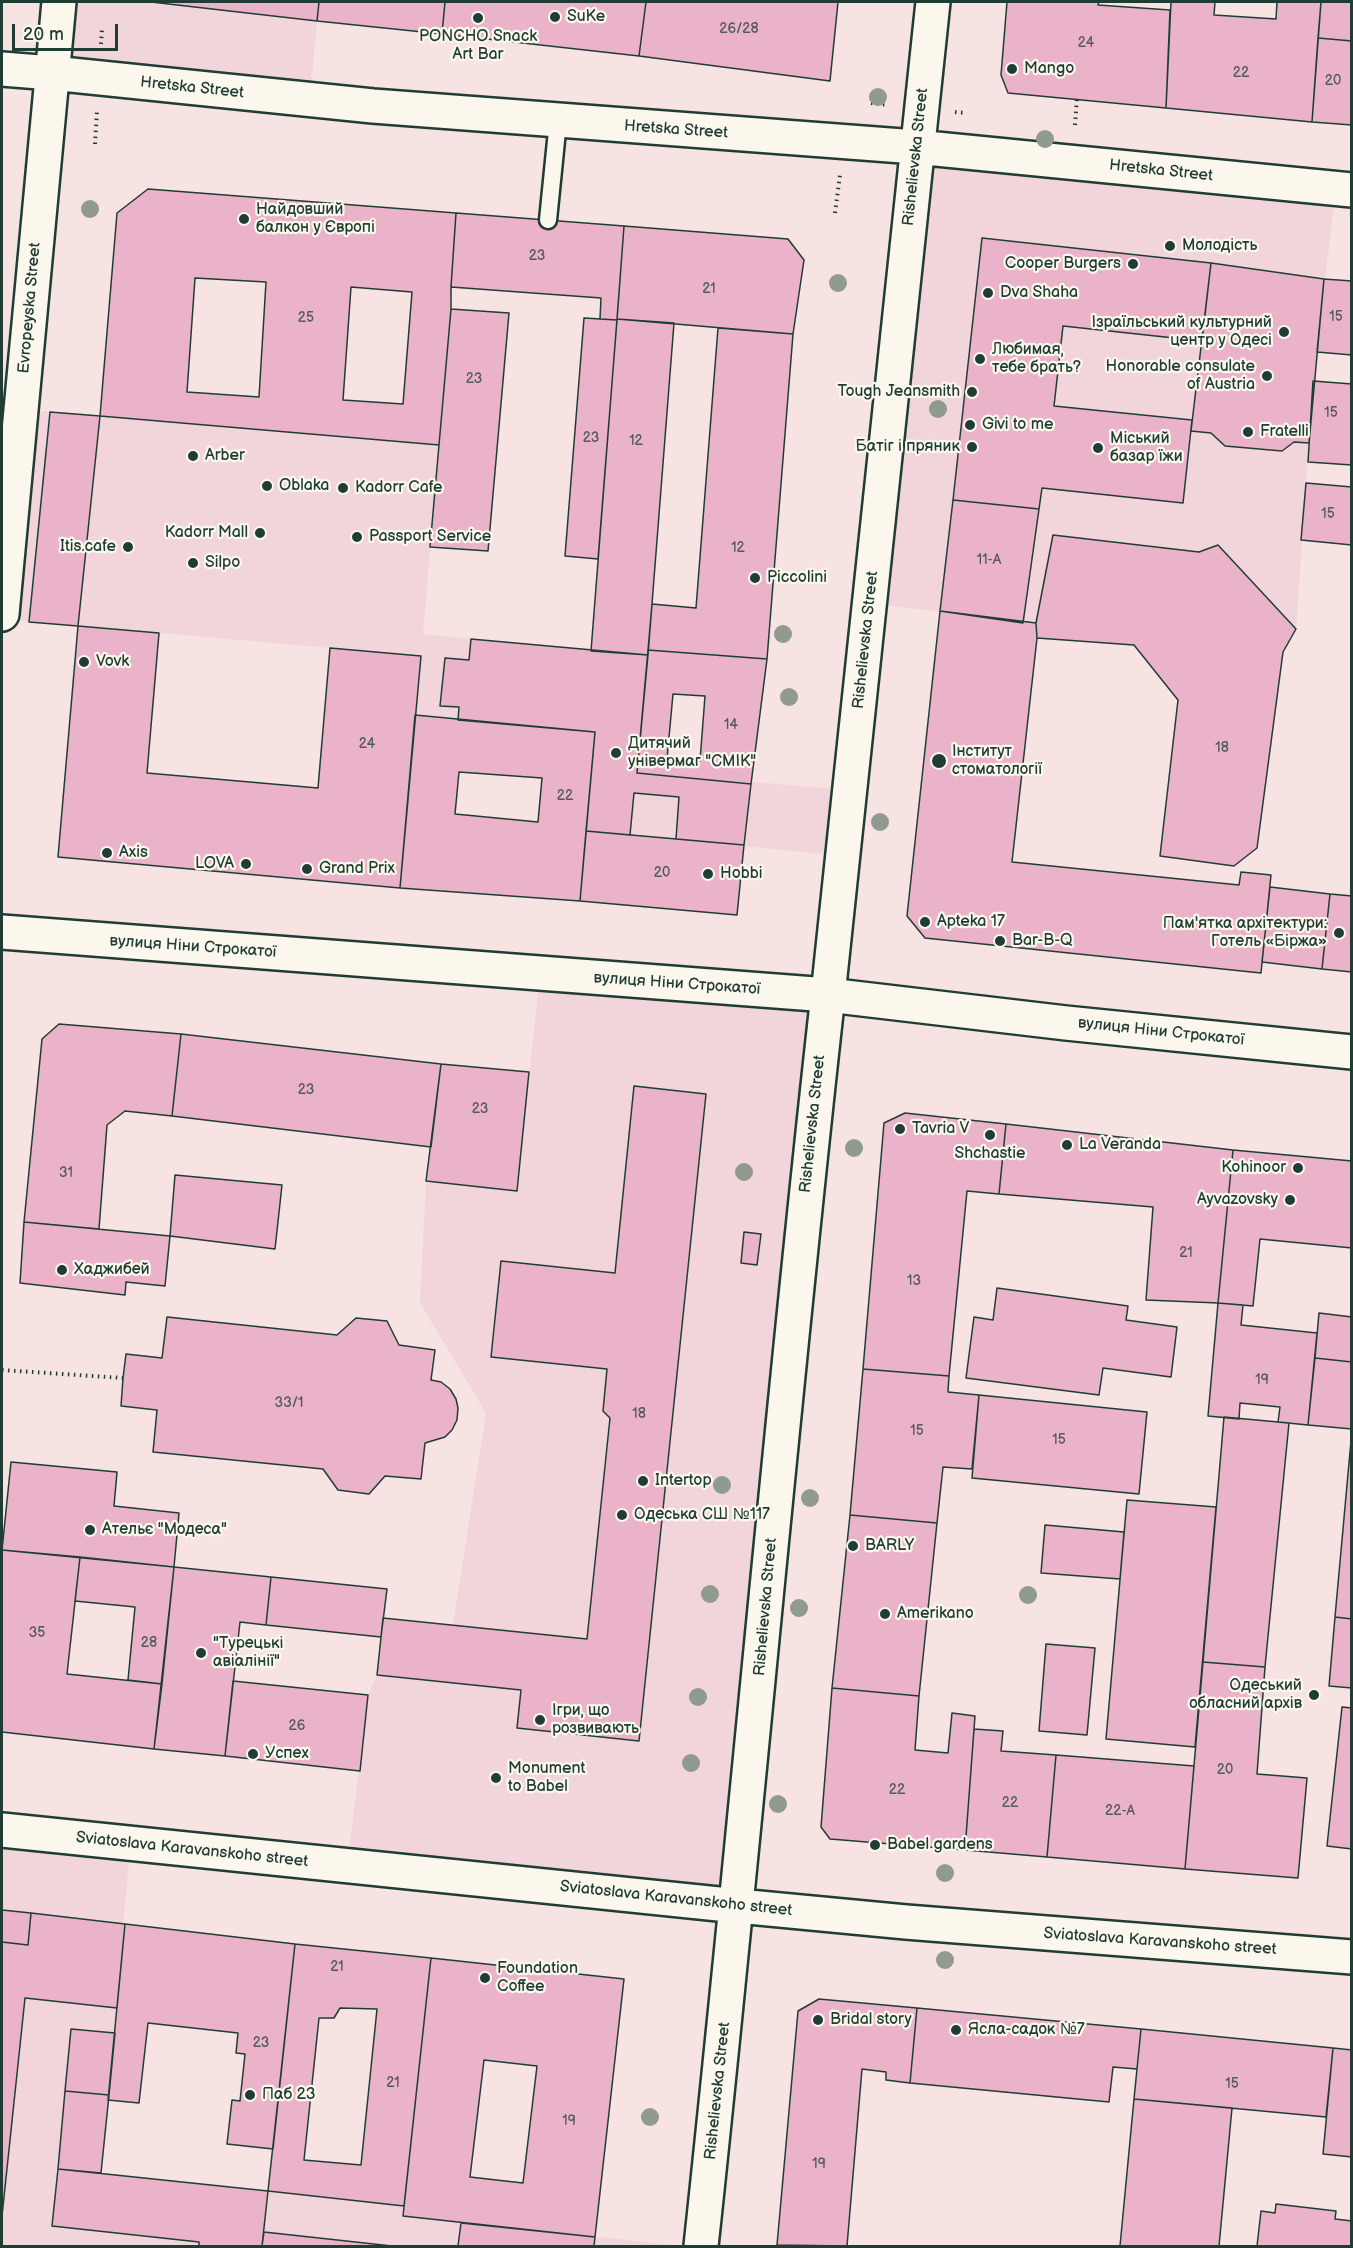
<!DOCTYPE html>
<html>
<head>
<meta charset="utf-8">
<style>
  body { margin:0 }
  #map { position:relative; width:1353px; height:2248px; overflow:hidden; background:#f6e3e2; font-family:"Balsamiq Sans",sans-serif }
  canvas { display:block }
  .frame { position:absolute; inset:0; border:3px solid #1f3d34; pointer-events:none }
  .scale { position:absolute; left:12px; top:24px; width:106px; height:27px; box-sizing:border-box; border:3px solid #1f3d34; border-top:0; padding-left:8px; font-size:18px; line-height:21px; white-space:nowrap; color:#1f3d34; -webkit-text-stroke:4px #fbf7ec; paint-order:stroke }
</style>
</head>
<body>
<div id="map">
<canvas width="1353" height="2248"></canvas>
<div class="frame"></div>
<div class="scale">20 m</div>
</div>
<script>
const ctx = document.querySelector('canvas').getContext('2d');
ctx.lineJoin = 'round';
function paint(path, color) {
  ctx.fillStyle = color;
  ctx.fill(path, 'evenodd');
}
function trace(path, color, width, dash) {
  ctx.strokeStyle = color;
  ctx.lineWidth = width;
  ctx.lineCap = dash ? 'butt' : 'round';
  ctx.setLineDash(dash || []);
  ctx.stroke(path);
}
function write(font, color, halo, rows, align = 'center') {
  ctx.font = font + ' "Balsamiq Sans",sans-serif';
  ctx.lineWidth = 4.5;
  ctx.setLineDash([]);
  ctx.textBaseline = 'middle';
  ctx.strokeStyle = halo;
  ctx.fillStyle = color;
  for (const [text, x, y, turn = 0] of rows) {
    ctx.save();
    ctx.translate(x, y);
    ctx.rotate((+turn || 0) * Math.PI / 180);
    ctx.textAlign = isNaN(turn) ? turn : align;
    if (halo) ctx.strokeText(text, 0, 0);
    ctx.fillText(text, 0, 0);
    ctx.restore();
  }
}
paint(new Path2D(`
  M67 2H319L310 94 61 67Z
  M921 156 1335 196 1313 381 1296 629 1218 545 1199 552 1054 535 1036 623 875 604Z
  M32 410 439 445 423 634 591 651 637 773 840 789 834 855 586 831 595 732 415 715 420 656 14 620Z
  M540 973 820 1002 737 1904 348 1859 368 1695 377 1675 383 1618 453 1625 486 1413 420 1303 426 1181 517 1190Z
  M2 1836 130 1849 101 2173 404 2206 403 2216 682 2246H2Z`), '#f2d5db');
const building = new Path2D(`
  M151 2H319L317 21Z
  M319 2H445L442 34 317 21Z
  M445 2H646L639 56 442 34Z
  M646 2H838L830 81 639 56Z
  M1007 2H1099L1098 5 1170 10 1166 108 1008 93 1001 75Z
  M1171 2H1215L1214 15 1276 19 1277 2H1321L1312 122 1166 108Z
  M1321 2H1352V41L1318 38Z
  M1318 38 1352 41V125L1312 122Z
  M148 189 456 213 451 287V309L439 445 100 416 117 213ZM195 278 266 282 259 397 187 392ZM351 287 412 292 403 404 343 400Z
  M456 213 624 226 617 320 600 319 601 298 451 287Z
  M624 226 788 239 804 260 793 334 617 319Z
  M982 238 1211 263 1202 341 1063 326 1054 406 1192 420 1183 503 1042 488 1039 509 953 500Z
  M1211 263 1324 279 1309 443 1294 442 1282 451 1225 446 1211 433 1191 431Z
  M1324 279 1352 281V355L1317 352Z
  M451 309 509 313 488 551 430 547Z
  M584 318 617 320 598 559 565 556Z
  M617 319 674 323 648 655 591 651Z
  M718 328 793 334 767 659 648 650 652 604 696 608Z
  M1313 381 1352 384V465L1308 462Z
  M50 412 100 416 78 626 29 622Z
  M1306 483 1352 487V545L1301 540Z
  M953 500 1039 509 1023 623 940 611Z
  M1053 535 1199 552 1218 545 1296 629 1283 652 1257 848 1234 866 1160 856 1178 700 1134 645 1037 638 1036 623Z
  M940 611 1036 623 1037 638 1012 862 1239 885 1241 872 1271 875 1261 973 925 938 907 916Z
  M78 626 159 633 147 773 318 788 330 648 421 656 400 888 58 857Z
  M471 639 648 655 637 773 751 784 744 845 676 839 679 797 634 793 630 835 586 831 595 732 458 720 459 707 440 706 445 658 469 660Z
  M648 650 767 659 751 784 637 773ZM673 694 705 696 700 761 667 759Z
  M415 715 595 732 580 901 400 888ZM459 772 542 778 538 822 455 814Z
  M586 831 744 845 737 915 580 901Z
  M1270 887 1330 894 1322 969 1262 962Z
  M1330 894 1352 896V972L1322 969Z
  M59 1024 181 1034 172 1116 125 1111 107 1125 99 1229 24 1222 42 1039Z
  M181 1034 441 1064 431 1147 172 1116Z
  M441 1064 529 1072 517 1191 426 1181Z
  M634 1086 706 1094 639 1741 517 1728 521 1690 377 1675 383 1618 587 1639 610 1418 603 1411 607 1369 491 1357 501 1261 615 1273Z
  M905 1113 1006 1124 999 1194 967 1191 949 1376 863 1369 884 1123Z
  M1006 1124 1233 1150 1218 1303 1146 1300 1153 1207 999 1194Z
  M1233 1150 1352 1161V1248L1260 1239 1253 1306 1218 1303Z
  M175 1175 282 1185 275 1249 170 1236Z
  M24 1222 170 1236 165 1286 126 1282 125 1295 20 1283Z
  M744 1232 761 1234 757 1265 741 1263Z
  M997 1288 1128 1306 1126 1320 1177 1327 1171 1377 1103 1368 1099 1395 966 1378 974 1317 993 1320Z
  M1218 1303 1243 1305 1241 1325 1317 1333 1308 1425 1278 1422 1280 1407 1240 1403 1239 1419 1208 1416Z
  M1319 1313 1352 1317V1362L1315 1358Z
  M167 1317 337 1335 356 1318 387 1321 399 1345 435 1350 431 1380 441 1382 450 1389 456 1399 458 1408 457 1420 452 1430 445 1437 425 1443 421 1479 385 1476 369 1494 338 1490 323 1469 153 1452 157 1410 121 1406 123 1378 126 1354 162 1358Z
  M1315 1358 1352 1362V1429L1308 1425Z
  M863 1369 949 1376 948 1392 979 1395 972 1469 943 1467 937 1523 850 1515Z
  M979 1395 1147 1412 1139 1494 972 1478Z
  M1224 1417 1289 1423 1265 1667 1203 1662Z
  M1352 1430V1619L1335 1617Z
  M11 1462 117 1472 114 1506 179 1513 174 1567 2 1550Z
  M1127 1500 1216 1507 1195 1747 1106 1739Z
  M850 1515 937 1523 919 1696 832 1688Z
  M1045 1525 1124 1532 1120 1579 1041 1573Z
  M2 1550 80 1557 67 1674 162 1684 154 1749 2 1732Z
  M80 1557 174 1567 162 1684 128 1680 135 1607 75 1601Z
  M174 1567 271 1577 266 1625 240 1622 225 1756 154 1749Z
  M271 1577 387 1589 381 1637 266 1625Z
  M1335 1617 1352 1619V1688L1329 1686Z
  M1046 1644 1095 1648 1087 1735 1039 1731Z
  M1203 1662 1265 1667 1257 1774 1307 1778 1298 1878 1185 1869Z
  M233 1681 368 1695 360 1771 225 1756Z
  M832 1688 919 1696 915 1750 948 1753 952 1713 975 1716 965 1850 830 1839 821 1827Z
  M1342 1707 1352 1708V1849L1327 1846Z
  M974 1729 1003 1731 1001 1751 1056 1755 1047 1857 965 1850Z
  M1056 1755 1194 1766 1185 1869 1047 1857Z
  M2 1910 31 1913 28 1945 2 1942Z
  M31 1913 125 1924 117 2008 25 1998 2 2216V1942L28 1945Z
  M125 1924 295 1944 273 2149 227 2144 232 2100 240 2101 245 2054 236 2053 238 2033 148 2023 139 2103 108 2100Z
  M295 1944 431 1958 404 2206 268 2191ZM340 2008 377 2009 361 2165 304 2160 319 2018H334Z
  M431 1958 624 1979 595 2237 403 2216ZM484 2060 537 2066 523 2183 470 2177Z
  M819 1999 917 2008 910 2083 886 2080V2072L862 2069 847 2246 777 2245 798 2011Z
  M917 2008 1141 2029 1137 2069 1113 2067 1109 2102 910 2083Z
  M71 2029 115 2033 109 2095 65 2091Z
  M1141 2029 1333 2048 1326 2117 1134 2099Z
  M1333 2048 1352 2050V2157L1323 2154Z
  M65 2091 109 2095 101 2173 58 2169Z
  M1134 2099 1232 2108 1219 2246H1120Z
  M58 2169 268 2191 262 2246H199V2242L52 2226Z
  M1276 2204 1336 2211 1335 2219 1352 2221V2246H1257L1261 2211 1275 2213Z
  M461 2223 595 2237 594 2246H458Z
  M264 2232 392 2246H262Z`);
paint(building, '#eab3ca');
trace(building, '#1f3d34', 1.5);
const service = new Path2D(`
  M548 220 558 121`);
const minor = new Path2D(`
  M2 69 52 73`);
const tertiary = new Path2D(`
  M52 73 373 106 916 147 1352 190
  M2 614 59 2
  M2 932 828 995 933 2`);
const secondary = new Path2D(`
  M2 1830 738 1906 906 1922 1352 1957
  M701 2246C746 1830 781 1412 828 995L1066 1023 1352 1052`);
trace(service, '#1f3d34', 21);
trace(minor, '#1f3d34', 38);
trace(tertiary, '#1f3d34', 38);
trace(secondary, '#1f3d34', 38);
trace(new Path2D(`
  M101 44 102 29
  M871 103 888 105
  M955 112 966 113
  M1075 125 1077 98
  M95 144 97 111
  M835 213 840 175
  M2 1370 123 1378`), '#1f3d34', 4, [1.5, 4.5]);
trace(service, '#fbf7ec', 16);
trace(minor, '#fbf7ec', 33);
trace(tertiary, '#fbf7ec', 33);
trace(secondary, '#fbf7ec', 33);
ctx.fillStyle = '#909a8e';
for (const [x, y] of [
  [878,97],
  [1045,139],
  [90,209],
  [838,283],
  [938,409],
  [783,634],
  [789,697],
  [880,822],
  [854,1148],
  [744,1172],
  [722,1485],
  [810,1498],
  [710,1594],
  [1028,1595],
  [799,1608],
  [698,1697],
  [691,1763],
  [778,1804],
  [945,1873],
  [945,1960],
  [650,2117]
]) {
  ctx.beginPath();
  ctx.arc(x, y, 9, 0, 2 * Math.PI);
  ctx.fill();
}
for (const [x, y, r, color] of [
  [555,17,6,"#1f3d34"],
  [478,18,6,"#1f3d34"],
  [1012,69,6,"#1f3d34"],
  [244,219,6,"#1f3d34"],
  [1170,246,6,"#1f3d34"],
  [1133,264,6,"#1f3d34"],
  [988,293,6,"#1f3d34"],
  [1284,332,6,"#1f3d34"],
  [980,359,6,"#1f3d34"],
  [1267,376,6,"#1f3d34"],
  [972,392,6,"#1f3d34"],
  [970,425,6,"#1f3d34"],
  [1248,432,6,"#1f3d34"],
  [972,447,6,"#1f3d34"],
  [1098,448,6,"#1f3d34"],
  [193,456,6,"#1f3d34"],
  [267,486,6,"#1f3d34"],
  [343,488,6,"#1f3d34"],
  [260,533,6,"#1f3d34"],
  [357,537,6,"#1f3d34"],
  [128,547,6,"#1f3d34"],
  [193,563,6,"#1f3d34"],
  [755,578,6,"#1f3d34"],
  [84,662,6,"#1f3d34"],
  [616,753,6,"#1f3d34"],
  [939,761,8,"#1f3d34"],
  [107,853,6,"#1f3d34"],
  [246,864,6,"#1f3d34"],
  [307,869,6,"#1f3d34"],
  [708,874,6,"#1f3d34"],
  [925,922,6,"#1f3d34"],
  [1339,933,6,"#1f3d34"],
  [1000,941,6,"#1f3d34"],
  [900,1129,6,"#1f3d34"],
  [990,1135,6,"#1f3d34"],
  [1067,1145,6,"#1f3d34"],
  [1298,1168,6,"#1f3d34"],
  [1290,1200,6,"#1f3d34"],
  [62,1270,6,"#1f3d34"],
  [643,1481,6,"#1f3d34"],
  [622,1515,6,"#1f3d34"],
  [90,1530,6,"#1f3d34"],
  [853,1546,6,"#1f3d34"],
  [885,1614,6,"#1f3d34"],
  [201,1653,6,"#1f3d34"],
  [1314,1695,6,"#1f3d34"],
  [540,1720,6,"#1f3d34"],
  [253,1754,6,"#1f3d34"],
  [496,1778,6,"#1f3d34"],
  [875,1845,6,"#1f3d34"],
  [485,1978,6,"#1f3d34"],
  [818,2020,6,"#1f3d34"],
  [956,2030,6,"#1f3d34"],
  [250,2095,6,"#1f3d34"]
]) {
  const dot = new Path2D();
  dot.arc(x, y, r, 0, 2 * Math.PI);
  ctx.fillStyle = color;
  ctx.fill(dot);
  trace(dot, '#fbf7ec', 2);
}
write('14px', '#525a5a', null, [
  ["26/28",739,29],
  ["24",1086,43],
  ["22",1241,73],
  ["20",1333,81],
  ["23",537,256],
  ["21",709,289],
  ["15",1336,317],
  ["25",306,318],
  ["23",474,379],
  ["15",1331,413],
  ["23",591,438],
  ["12",636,441],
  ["15",1328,514],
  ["12",738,548],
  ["11-А",989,560],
  ["14",731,725],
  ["24",367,744],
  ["18",1222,748],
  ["22",565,796],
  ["20",662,873],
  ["23",306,1090],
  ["23",480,1109],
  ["31",66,1173],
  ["21",1186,1253],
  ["13",914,1281],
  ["19",1262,1380],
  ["33/1",289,1403],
  ["18",639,1414],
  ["15",917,1431],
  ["15",1059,1440],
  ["35",37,1633],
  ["28",149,1643],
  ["26",297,1726],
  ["20",1225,1770],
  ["22",897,1790],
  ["22",1010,1803],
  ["22-А",1120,1811],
  ["21",337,1967],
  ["23",261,2043],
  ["21",393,2083],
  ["15",1232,2084],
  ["19",569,2121],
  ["19",819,2164]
]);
write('16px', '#1f3d34', '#fbf7ec', [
  ["SuKe",567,17],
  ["PONCHO Snack",478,37,"center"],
  ["Art Bar",478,55,"center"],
  ["Mango",1024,69],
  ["Найдовший",256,210],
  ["балкон у Європі",256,228],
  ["Молодість",1182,246],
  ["Cooper Burgers",1121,264,"right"],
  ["Dva Shaha",1000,293],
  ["Ізраїльський культурний",1272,323,"right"],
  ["центр у Одесі",1272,341,"right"],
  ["Любимая,",992,350],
  ["тебе брать?",992,368],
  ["Honorable consulate",1255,367,"right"],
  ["of Austria",1255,385,"right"],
  ["Tough Jeansmith",960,392,"right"],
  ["Givi to me",982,425],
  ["Fratelli",1260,432],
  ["Міський",1110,439],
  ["базар їжи",1110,457],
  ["Батіг і пряник",960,447,"right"],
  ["Arber",205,456],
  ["Oblaka",279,486],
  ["Kadorr Cafe",355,488],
  ["Kadorr Mall",248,533,"right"],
  ["Passport Service",369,537],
  ["Itis.cafe",116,547,"right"],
  ["Silpo",205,563],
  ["Piccolini",767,578],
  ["Vovk",96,662],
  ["Дитячий",628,744],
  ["універмаг \"СМІК\"",628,762],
  ["Інститут",952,752],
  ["стоматології",952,770],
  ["Axis",119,853],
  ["LOVA",234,864,"right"],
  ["Grand Prix",319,869],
  ["Hobbi",720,874],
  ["Apteka 17",937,922],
  ["Пам'ятка архітектури:",1327,924,"right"],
  ["Готель «Біржа»",1327,942,"right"],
  ["Bar-B-Q",1012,941],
  ["Tavria V",912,1129],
  ["La Veranda",1079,1145],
  ["Shchastie",990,1154,"center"],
  ["Kohinoor",1286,1168,"right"],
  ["Ayvazovsky",1278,1200,"right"],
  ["Хаджибей",74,1270],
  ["Intertop",655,1481],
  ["Одеська СШ №117",634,1515],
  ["Ательє \"Модеса\"",102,1530],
  ["BARLY",865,1546],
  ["Amerikano",897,1614],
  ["\"Турецькі",213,1644],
  ["авіалінії\"",213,1662],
  ["Одеський",1302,1686,"right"],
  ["обласний архів",1302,1704,"right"],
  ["Ігри, що",552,1711],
  ["розвивають",552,1729],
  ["Успех",265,1754],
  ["Monument",508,1769],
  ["to Babel",508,1787],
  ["Babel gardens",887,1845],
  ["Foundation",497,1969],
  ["Coffee",497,1987],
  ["Bridal story",830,2020],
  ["Ясла-садок №7",968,2030],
  ["Паб 23",262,2095]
], 'left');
write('16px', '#1f3d34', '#fbf7ec', [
  ["Hretska Street",192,88,6],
  ["Hretska Street",676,130,4],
  ["Rishelievska Street",916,157,-84],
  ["Hretska Street",1161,171,6],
  ["Evropeyska Street",30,308,-85],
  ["Rishelievska Street",866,640,-84],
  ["вулиця Ніни Строкатої",193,947,4],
  ["вулиця Ніни Строкатої",677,984,4],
  ["вулиця Ніни Строкатої",1161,1032,6],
  ["Rishelievska Street",813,1124,-84],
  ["Rishelievska Street",766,1607,-85],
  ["Sviatoslava Karavanskoho street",192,1850,6],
  ["Sviatoslava Karavanskoho street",676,1899,6],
  ["Sviatoslava Karavanskoho street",1160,1942,4],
  ["Rishelievska Street",718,2091,-84]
]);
</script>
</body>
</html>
